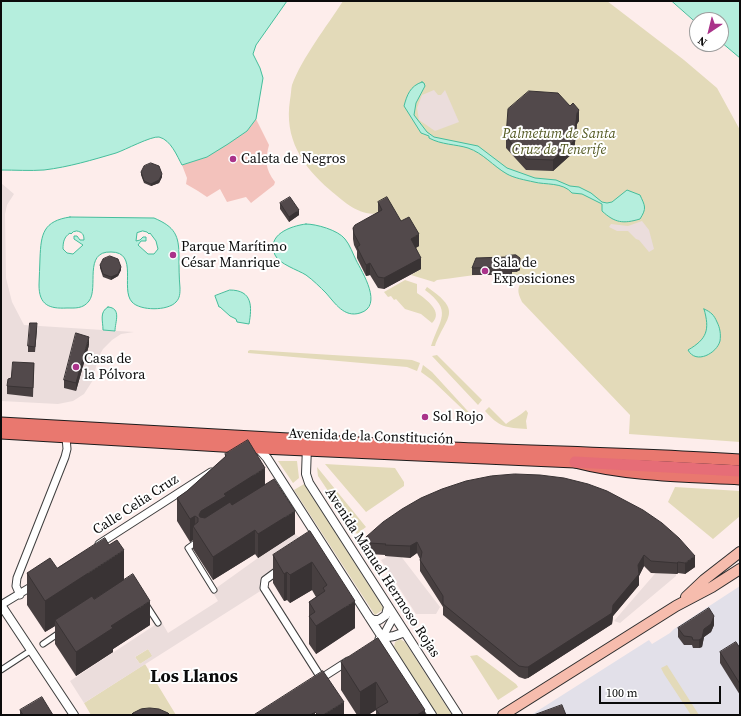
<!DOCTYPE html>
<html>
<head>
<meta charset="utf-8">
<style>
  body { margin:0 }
  #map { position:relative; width:741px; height:716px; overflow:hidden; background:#fdedeb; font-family:"Source Serif 4",serif }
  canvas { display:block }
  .frame { position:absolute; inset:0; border:2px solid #0b0b0b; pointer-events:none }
  .north { position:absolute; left:689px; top:12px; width:40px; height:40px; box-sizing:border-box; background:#fff; border:1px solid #9d9d9d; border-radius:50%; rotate:215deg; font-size:11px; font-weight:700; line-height:16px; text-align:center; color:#0b0b0b }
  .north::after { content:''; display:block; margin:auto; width:14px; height:18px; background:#aa338a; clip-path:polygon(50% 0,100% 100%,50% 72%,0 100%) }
  .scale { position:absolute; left:599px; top:686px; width:122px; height:18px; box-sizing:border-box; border:2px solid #0b0b0b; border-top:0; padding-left:5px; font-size:12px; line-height:14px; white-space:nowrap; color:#0b0b0b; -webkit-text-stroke:3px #fff; paint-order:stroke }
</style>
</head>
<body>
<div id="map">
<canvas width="741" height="716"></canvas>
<div class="frame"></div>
<div class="north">N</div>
<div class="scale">100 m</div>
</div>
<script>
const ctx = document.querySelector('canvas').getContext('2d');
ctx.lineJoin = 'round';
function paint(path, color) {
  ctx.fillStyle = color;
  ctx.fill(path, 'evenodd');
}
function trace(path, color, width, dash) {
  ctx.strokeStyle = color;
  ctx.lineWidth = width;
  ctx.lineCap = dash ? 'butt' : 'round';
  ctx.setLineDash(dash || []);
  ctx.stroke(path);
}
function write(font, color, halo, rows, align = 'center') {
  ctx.font = font + ' "Source Serif 4",serif';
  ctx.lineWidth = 4;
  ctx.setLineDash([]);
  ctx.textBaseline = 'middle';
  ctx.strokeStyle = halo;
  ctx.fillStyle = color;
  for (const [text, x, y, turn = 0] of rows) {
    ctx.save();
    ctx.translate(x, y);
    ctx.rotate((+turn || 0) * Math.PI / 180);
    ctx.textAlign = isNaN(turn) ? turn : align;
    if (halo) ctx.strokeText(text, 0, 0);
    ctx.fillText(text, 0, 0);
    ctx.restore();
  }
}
paint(new Path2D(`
  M740 586V715H531L649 640 652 644 670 633 674 629Z`), '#e2e0e9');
paint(new Path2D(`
  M343 1H607L684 60 717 88 740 130V442L629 434 630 415 522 302C517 291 517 289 523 279 502 269 460 277 437 280L434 282 411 275 421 269 378 213C360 217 343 201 330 190 302 166 284 138 290 100 291 95 291 89 292 85 302 58 327 26 343 1Z
  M405 280 417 284V293C426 299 444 312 432 323L421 314 405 309 396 299 394 300 391 296 388 297 384 292Z
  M427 287C464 312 446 316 435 346H431C440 319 453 311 425 290Z
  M250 350 399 359 412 360 420 363 417 371 407 367 248 353V351Z
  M437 355 482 400 478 405 432 356Z
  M423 365 432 372 476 420V422L432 380 421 372Z
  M489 407 506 424C512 419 520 416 526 410L528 413 526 421 527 429C506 428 499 427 485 411Z
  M278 461H297L299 478 293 483Z
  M325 464 395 468 404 482V486L366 512Z
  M317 467 366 527 357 534 318 476Z
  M304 484 384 609 375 615 294 490Z
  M675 487 740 491V516L713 539 668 502Z
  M400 639 405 642 452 715H437L394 647 395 642Z
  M148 649 153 656 140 664 135 657Z
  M477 655 516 684 518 687 498 700 470 656Z
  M145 664 176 715H91L84 703Z
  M667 665 699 715H691L664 674 661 668Z`), '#e3dab9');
paint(new Path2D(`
  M256 119 269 145C265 160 265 169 275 182L274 185 251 203 246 197 227 202 220 189 207 197 198 191 186 184 187 178 182 165 207 157 247 131Z`), '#f3c2bc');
paint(new Path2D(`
  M434 90 438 95H441L445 90 459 122 435 131 419 120 417 108 422 95Z
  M1 183 14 194 7 205 5 214 6 278 12 302 24 325 134 332 121 334 112 340 103 349 98 358 93 380 84 394 73 401 58 404 1 401Z
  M642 221 649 230 654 249 649 252 639 240 636 239 628 231H617L609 227 611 224 628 226Z
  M510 487 540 488 570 492 597 500 629 514 657 533 681 555 675 562 679 568 676 571V576L620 623 614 621 659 569 622 523 517 515 518 493 495 491 494 513 444 512 400 555 440 607 436 614H416L381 560 387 557 382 551 388 544 384 538 397 527 414 516 441 503 472 493Z
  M295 534 310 545 263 576 260 582 262 590 84 703 70 681 161 621 168 633 218 601 212 591 258 558ZM148 649 152 656 140 664 135 657Z`), '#ebdddc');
const water = new Path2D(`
  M1 1H287L256 45 253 54 260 68 263 78 256 119 247 131 228 144 207 157 182 165C177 156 171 140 159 137 151 136 125 150 116 153 92 160 69 167 44 170 30 171 15 170 1 170Z
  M672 1H740V58L721 42V20H697V23Z
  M422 82 424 83 425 86 416 103 414 115 427 132 434 137 478 146 507 168 535 178 556 180 570 186 579 187 591 193 602 202 607 203 612 202 627 190 640 195C645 206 647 208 640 219 623 224 615 223 602 211V204L582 194 572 193C563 182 545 185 534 182 525 180 514 178 507 174 493 166 483 153 468 148 455 144 442 145 429 138V136L421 133 404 106C407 95 410 86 422 82Z
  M70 217 154 218C175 227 179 235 179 257 179 267 179 277 180 288 180 293 180 298 176 302 168 311 140 311 132 302 120 289 139 252 111 252 83 251 99 288 89 301 83 309 75 308 67 308 49 309 39 305 39 285 39 276 40 267 40 258 41 234 43 221 70 217ZM77 231C82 232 84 234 84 240H80L77 236H74V239L83 245 73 254 67 253 63 249C63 242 64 237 70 233L71 234 73 232ZM143 231 147 232 149 234 150 233 156 241 158 249 154 254H148L138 245 141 241H146V237H143L140 240 136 241 137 233Z
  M306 224C316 224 338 230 345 239 350 245 353 254 356 260 362 272 384 306 360 313 344 318 335 303 326 293 320 287 313 280 306 275 298 270 279 264 275 255 266 235 290 226 306 224Z
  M230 290C253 290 252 307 249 324L237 322 236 319 230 316 220 307H219L215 296Z
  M108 307C122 308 115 322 115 331L103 330C103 321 99 312 108 307Z
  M704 309C711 312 714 315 717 322 720 328 721 334 720 341 717 353 696 365 688 350 707 339 710 330 704 309Z`);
paint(water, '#b5eedd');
trace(water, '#45bd9b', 1);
const pedestrian = new Path2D(`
  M195 543 188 548 214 590
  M147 606 158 623
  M43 644 59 633
  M1 670 30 651`);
const minor = new Path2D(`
  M99 544 211 472
  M280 569 265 580 264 588 323 681
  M20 595 16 586 17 578 65 457 67 449 66 437
  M1 605 34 585
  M379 639 382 638 394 616
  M320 679 348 661`);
const tertiary = new Path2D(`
  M307 446 306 474 309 483 458 715
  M258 448 267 458 432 715
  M1 605 74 715
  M369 617 373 620H379L386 615 388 607
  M382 638 394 636 405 632`);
const secondary = new Path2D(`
  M686 597 704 580 740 552
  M503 715 676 606 712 587 740 569`);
const primary = new Path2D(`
  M1 423C151 431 300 440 450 448 547 452 643 454 740 460
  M1 433 239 447 575 462C629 476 685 476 740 479`);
const trunk = new Path2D(`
  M575 462 740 471`);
trace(pedestrian, '#3e3e3e', 7);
trace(minor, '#3e3e3e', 9);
trace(tertiary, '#3e3e3e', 10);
trace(secondary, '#2d2d2d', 12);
trace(primary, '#1c1c1c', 13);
trace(trunk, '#1c1c1c', 13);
trace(pedestrian, '#fff', 5);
trace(minor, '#fff', 7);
trace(tertiary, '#fff', 8);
trace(secondary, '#f6bcad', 10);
trace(primary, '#e9786f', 11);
trace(trunk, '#e66d77', 11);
paint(new Path2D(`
  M579 121 577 124 574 152 553 171 526 170 506 148V137Z
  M141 172 162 177 159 183 151 186 144 183 141 175Z
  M378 202 401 221 419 246 416 248 421 269 384 289 378 288 370 275 366 276 357 258V251L354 245 353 239V228L378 212Z
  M280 203 299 215 289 222 280 209Z
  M516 255 520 270 516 272H512L511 276 508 275H472V268L506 257Z
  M100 265 121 270 118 276 111 280 103 277 100 268Z
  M37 329 35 352H28V346Z
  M89 345 76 391 64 388V380Z
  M34 363 33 397 7 394V386L11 378Z
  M225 454 265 484 295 534 258 558 255 554 213 580 193 549V540L190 542 177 521V498L187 491 225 457Z
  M491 476 695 567 685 574 678 573 677 574 651 573 644 566 639 576V585L613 616 612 624 528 678 525 679 519 677 443 615V607L420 571V559L417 553 410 558 385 556V555L369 554 366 548V537Z
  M310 531 355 628 316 654 309 644V602L316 597 312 590 290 603 287 600 284 601 273 583V555Z
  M57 568 124 580 150 625 113 649V652L76 676 55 644V626L45 632 27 605V573Z
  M714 625 711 632 704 637 702 647 699 648H693L692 645H684L678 637V628Z
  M378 638 425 715H376V710L368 715H357L341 690V662Z
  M740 648V695L720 663V652Z
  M20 710 53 715H20Z`), '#473f40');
paint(new Path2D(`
  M579 110V121L577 124 574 152 553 171V160L577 113Z
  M162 174V177L159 183 151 186V184Z
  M299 210V215L289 222V217Z
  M419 234V246L411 250V239Z
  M421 258V269L384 289V278Z
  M520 262V270L516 272V265Z
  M370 263V275L366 276V265Z
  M512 265V272L511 276V268Z
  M121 267V270L118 276 111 280V277Z
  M89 337V345L76 391V383Z
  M265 468V491L201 535 199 515 201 511 224 494Z
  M295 511V534L258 558V534Z
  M195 516V528L193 526V540L190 542V519Z
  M255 530V554L213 580V557Z
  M417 542V553L410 558V546Z
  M124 550V582L58 624 55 620V626L45 632V601Z
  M644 555V566L639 576V585L613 616 612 624 528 678V667L613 605Z
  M695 556V567L685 574V563Z
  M312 562V590L290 603V575Z
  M678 562V573L677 574V563Z
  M287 572V600L284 601V574Z
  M150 601V625L113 649V652L76 676V652L111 626Z
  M355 601V628L316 654V626Z
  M714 616V625L711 632 704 637 702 647 699 648V640L704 629Z
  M376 682V710L368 715H360V692Z
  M344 702V715H323Z
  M425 710V715H417Z
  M315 712V715H310Z`), '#393334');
const building = new Path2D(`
  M529 91 558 93 570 106 573 103 579 110 577 113 574 141 553 160 526 159 506 137 508 109Z
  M151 163 159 166 162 174 159 180 151 184 144 181 141 172 144 166Z
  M290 197 299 210 289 217 280 203Z
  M387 197 401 221 409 217 419 234 411 239 421 258 384 278 378 277 370 263 366 265 357 247 360 245 354 234 353 228 355 225 382 210 378 202Z
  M516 255 520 258V262L516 265H512L511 268 508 267 472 268 476 258 506 257V256Z
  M110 256 118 259 121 267 118 274 111 277 103 274 100 265 103 259Z
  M30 323H37L35 347 28 346Z
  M76 333 89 337 76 383 64 380Z
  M13 362 34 363 33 388 7 386 8 379 11 378Z
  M248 440 265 468 224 494 226 496 201 511 199 515 200 517 205 518 230 502 232 505 274 479 295 511 258 534 255 530 213 557 193 526 198 522V518L195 516 190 519 177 498 187 491 226 456 225 454Z
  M515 474 540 475 564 478 588 484 607 491 643 510 662 523 679 538 695 556 685 563 678 562 677 563 651 561 644 555 638 565 639 574 613 605 612 613 528 667H525L519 666 443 604V596L420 560 421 557 422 552 417 542 410 546 385 545 386 544 369 543 366 537 383 522 402 509 421 498 442 489 466 481 491 476Z
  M310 531 355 601 316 626 309 616 315 612 309 602 325 591 323 588 327 585 312 562 290 575 287 572 284 574 273 555Z
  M105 538 109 545 117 540 124 550 45 601 27 573 50 558 57 568Z
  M133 574 150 601 111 626 113 628 76 652 55 620 92 596 94 599Z
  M709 608 714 616 711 624 704 629 702 638 699 640H693L692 637 684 636 678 628Z
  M378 638 425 710 417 715H380L376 709 388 702 376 682 360 692 341 662Z
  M736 642 740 648V684L720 652Z
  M323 671 344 702 323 715H318L315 712 310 715H254Z
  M42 697 53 715H23L20 710Z
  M562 705 566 715H534Z
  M150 708 159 709 168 713 170 715H131L133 713 141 709Z`);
paint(building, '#52494b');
trace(building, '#393334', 1);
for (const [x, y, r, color] of [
  [233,159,4,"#aa338a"],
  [173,255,4,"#aa338a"],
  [485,271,4,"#aa338a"],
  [76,367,4,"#aa338a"],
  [425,417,4,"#aa338a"]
]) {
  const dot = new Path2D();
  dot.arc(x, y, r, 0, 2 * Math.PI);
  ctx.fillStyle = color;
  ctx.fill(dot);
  trace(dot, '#fff', 1.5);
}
write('italic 14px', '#545a23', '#fff', [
  ["Palmetum de Santa",559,134],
  ["Cruz de Tenerife",559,150]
]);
write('14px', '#0b0b0b', '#fff', [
  ["Caleta de Negros",241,159],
  ["Parque Marítimo",181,247],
  ["César Manrique",181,263],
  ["Sala de",493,263],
  ["Exposiciones",493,279],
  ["Casa de",84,359],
  ["la Pólvora",84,375],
  ["Sol Rojo",433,417]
], 'left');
write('14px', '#0b0b0b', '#fff', [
  ["Avenida de la Constitución",371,437,2],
  ["Calle Celia Cruz",136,505,-33],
  ["Avenida Manuel Hermoso Rojas",382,573,57]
]);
write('bold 18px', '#0b0b0b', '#fff', [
  ["Los Llanos",194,677]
]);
</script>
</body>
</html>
